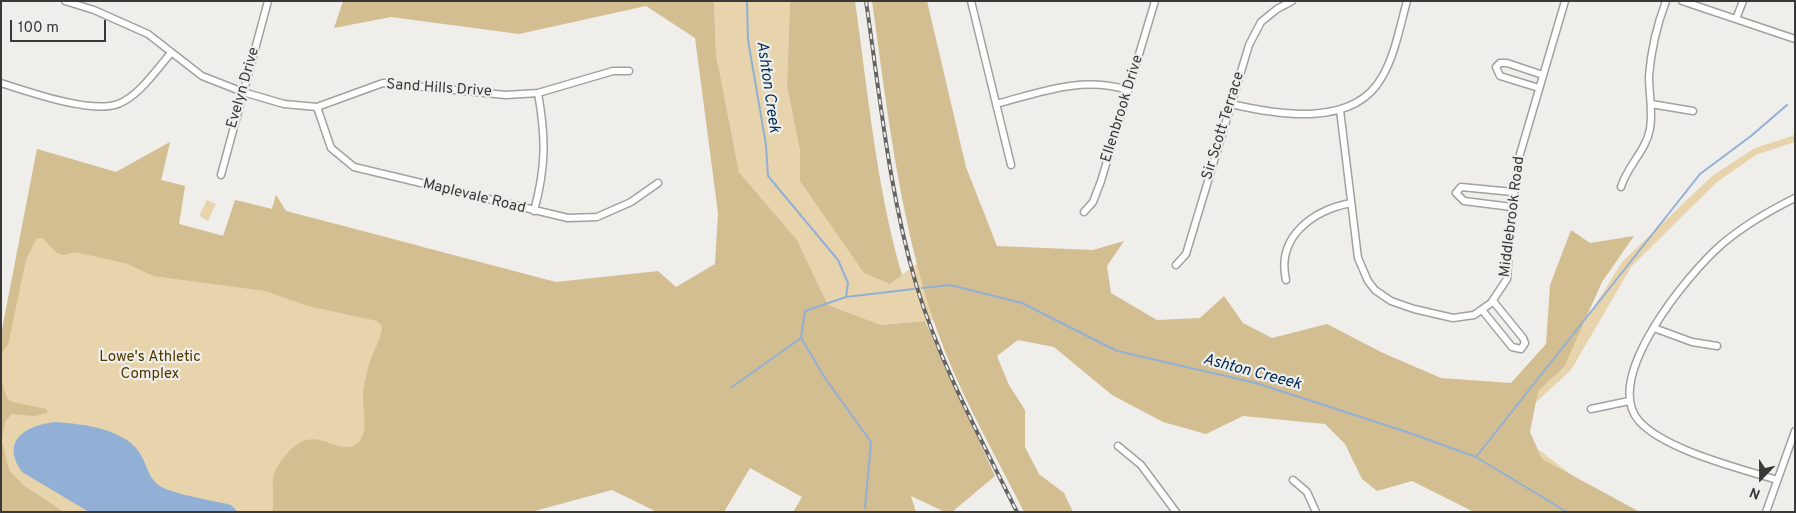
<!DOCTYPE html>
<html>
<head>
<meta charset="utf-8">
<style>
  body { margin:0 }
  #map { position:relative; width:1796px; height:513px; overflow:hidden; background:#f0eeea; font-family:Overpass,sans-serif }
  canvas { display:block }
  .frame { position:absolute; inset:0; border:2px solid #3a3938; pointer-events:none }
  .north { position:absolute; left:1736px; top:453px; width:50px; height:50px; -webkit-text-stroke:4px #f0eeea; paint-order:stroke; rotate:202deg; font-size:14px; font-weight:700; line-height:20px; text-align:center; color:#3a3938 }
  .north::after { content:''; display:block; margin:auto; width:18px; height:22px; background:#3a3938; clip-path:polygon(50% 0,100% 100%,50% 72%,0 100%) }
  .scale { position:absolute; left:10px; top:20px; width:96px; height:22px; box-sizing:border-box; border:2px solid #3a3938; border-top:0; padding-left:6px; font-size:15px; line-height:18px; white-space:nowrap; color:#3a3938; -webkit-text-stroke:4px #f0eeea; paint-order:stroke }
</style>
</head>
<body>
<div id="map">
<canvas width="1796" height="513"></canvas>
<div class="frame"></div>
<div class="north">N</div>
<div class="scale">100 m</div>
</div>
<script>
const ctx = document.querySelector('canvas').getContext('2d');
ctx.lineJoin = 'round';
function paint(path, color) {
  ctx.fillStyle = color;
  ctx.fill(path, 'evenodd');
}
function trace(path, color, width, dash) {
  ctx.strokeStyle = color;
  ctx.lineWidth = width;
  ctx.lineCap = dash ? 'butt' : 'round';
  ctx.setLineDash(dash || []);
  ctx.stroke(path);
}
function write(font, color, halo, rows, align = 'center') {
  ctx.font = font + ' Overpass,sans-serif';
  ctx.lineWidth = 4.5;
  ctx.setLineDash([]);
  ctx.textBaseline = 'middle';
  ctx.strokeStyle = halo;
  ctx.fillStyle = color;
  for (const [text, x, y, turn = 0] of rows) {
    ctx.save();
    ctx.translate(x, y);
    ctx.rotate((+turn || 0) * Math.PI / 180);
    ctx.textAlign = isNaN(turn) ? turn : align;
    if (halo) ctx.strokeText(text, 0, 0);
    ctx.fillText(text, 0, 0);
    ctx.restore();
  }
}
paint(new Path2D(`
  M714 1H790L787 86 800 151V181L890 284 931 253 1058 291 1513 439 1542 452 1606 502 1327 411 1077 344 956 318 881 325 828 305 797 240 739 172 716 54Z
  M1795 135V142L1756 155 1717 182 1631 267 1571 370 1507 429 1559 363 1622 262 1712 176 1755 148Z
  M170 142 161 180 185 186 179 224 224 236 235 200 272 209 276 195 286 211 421 246 360 461 285 512H64L8 481 1 455V335L37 149 116 172Z
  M207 200 216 204 208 221 199 216Z`), '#e7d4ac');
paint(new Path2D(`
  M343 1H714L716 54 739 172 797 240 828 305 881 325 925 321 995 476 952 512H945L911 496 916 512H793L802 497 750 468 724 512H657L612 490 531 512H272C275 500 272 489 273 478 275 468 280 462 286 455 314 420 336 456 355 445 371 435 362 411 363 395 364 383 368 365 373 354 377 344 381 338 382 326L377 321 308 306 265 291 153 276 128 264 75 252 64 255 57 253 42 238 36 239 26 260 8 345 1 354V335L37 149 116 172 170 142 161 180 185 186 179 224 223 236 235 200 272 209 276 195 286 211 556 282 658 271 676 287 715 264 718 213 695 38 646 6 519 34 391 17 334 28Z
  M790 1H855C868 92 876 186 902 275L890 284 864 273 800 181V151L787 86Z
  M872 1H927L966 167 997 246 1093 250 1124 241 1107 266 1111 293 1157 320 1200 318 1224 296 1243 323 1272 338 1327 324 1383 353 1441 378 1511 383 1546 344 1550 285 1571 230 1590 243 1634 236 1602 282 1564 367 1538 391 1530 432 1542 459 1640 512H1474L1412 481 1377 491 1362 479 1345 444 1325 424 1243 416 1206 434 1163 422 1112 395 1054 347 1018 340 997 356 1009 385 1025 410V447L1039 474 1064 493 1073 512H1024C997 458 966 405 944 349 902 241 888 116 872 1Z
  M1 380 7 398 12 402 46 409 48 413 35 416 12 414 5 421 2 441 9 470 23 485 64 512H1Z`), '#d3be92');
paint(new Path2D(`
  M56 422C83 424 129 429 142 457 148 468 149 479 160 486 175 495 212 500 231 505L238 512H89L22 472C0 440 26 425 56 422Z`), '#92b0d5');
trace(new Path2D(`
  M747 1 748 40 766 145 768 176 838 260 848 283 846 297
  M922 288 950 285 1022 303 1117 351 1256 383 1410 433 1476 457 1567 512
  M801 338 825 378 871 442 865 508
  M732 387 801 338 805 311 846 297 914 289
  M1476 457 1700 174 1751 136 1787 105`), '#92b0d5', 2);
const minor = new Path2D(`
  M65 1 94 10 148 34 202 76 243 92 284 104 317 107 383 83 506 95 538 93 613 71H629
  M971 1 1011 165
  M1682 1 1795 39
  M1736 19 1743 1
  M1 83C29 92 91 114 118 104 139 96 156 70 171 53
  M1539 88 1500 76 1496 67 1500 63H1507L1543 75
  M996 104C1042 92 1081 76 1128 90
  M1231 104C1278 115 1354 128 1382 77 1395 55 1400 26 1407 1
  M1651 104 1693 111
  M317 107 331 148 354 167 568 218 597 217 631 202 658 183
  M1340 110 1358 258 1368 281 1375 290 1391 301 1414 309 1453 318 1474 315 1491 303 1507 279 1512 207 1520 154 1565 1
  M221 175 268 1
  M1621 187C1627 166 1646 151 1650 129 1653 112 1649 94 1649 76 1651 50 1657 25 1666 1
  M1512 207 1464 201 1456 193 1461 187 1513 192
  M534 211C546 167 546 138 538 93
  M1084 212 1093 202 1101 181 1155 1
  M1176 265 1186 254 1249 45 1261 22 1277 9 1292 1
  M1286 280C1276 236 1314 210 1351 203
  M1482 310 1512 347 1521 349 1525 343 1523 338 1493 301
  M1654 328 1692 342 1717 346
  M1591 409 1629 401
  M1118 446 1141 465 1176 512
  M1293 480 1307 492 1316 512
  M1777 480C1739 468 1665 450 1639 421 1601 378 1689 273 1721 245 1743 226 1769 211 1795 198
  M1766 512 1795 431`);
trace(minor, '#a3a19e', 9);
trace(minor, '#fff', 6);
const rail = new Path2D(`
  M866 1C880 96 889 192 916 284 940 364 980 437 1017 512`);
trace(rail, '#656462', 4);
trace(rail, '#f0eeea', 2, [5.5]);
write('15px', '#3a3938', '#f0eeea', [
  ["Evelyn Drive",244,88,-74],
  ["Sand Hills Drive",439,89,4],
  ["Ellenbrook Drive",1123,109,-73],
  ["Sir Scott Terrace",1224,126,-73],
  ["Maplevale Road",474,197,14],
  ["Middlebrook Road",1513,217,-83]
]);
write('15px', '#4e3900', '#f0eeea', [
  ["Lowe's Athletic",150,358],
  ["Complex",150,375]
]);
write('italic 16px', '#022d5b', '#f0eeea', [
  ["Ashton Creek",767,87,82],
  ["Ashton Creeek",1252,373,15]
]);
</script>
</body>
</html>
